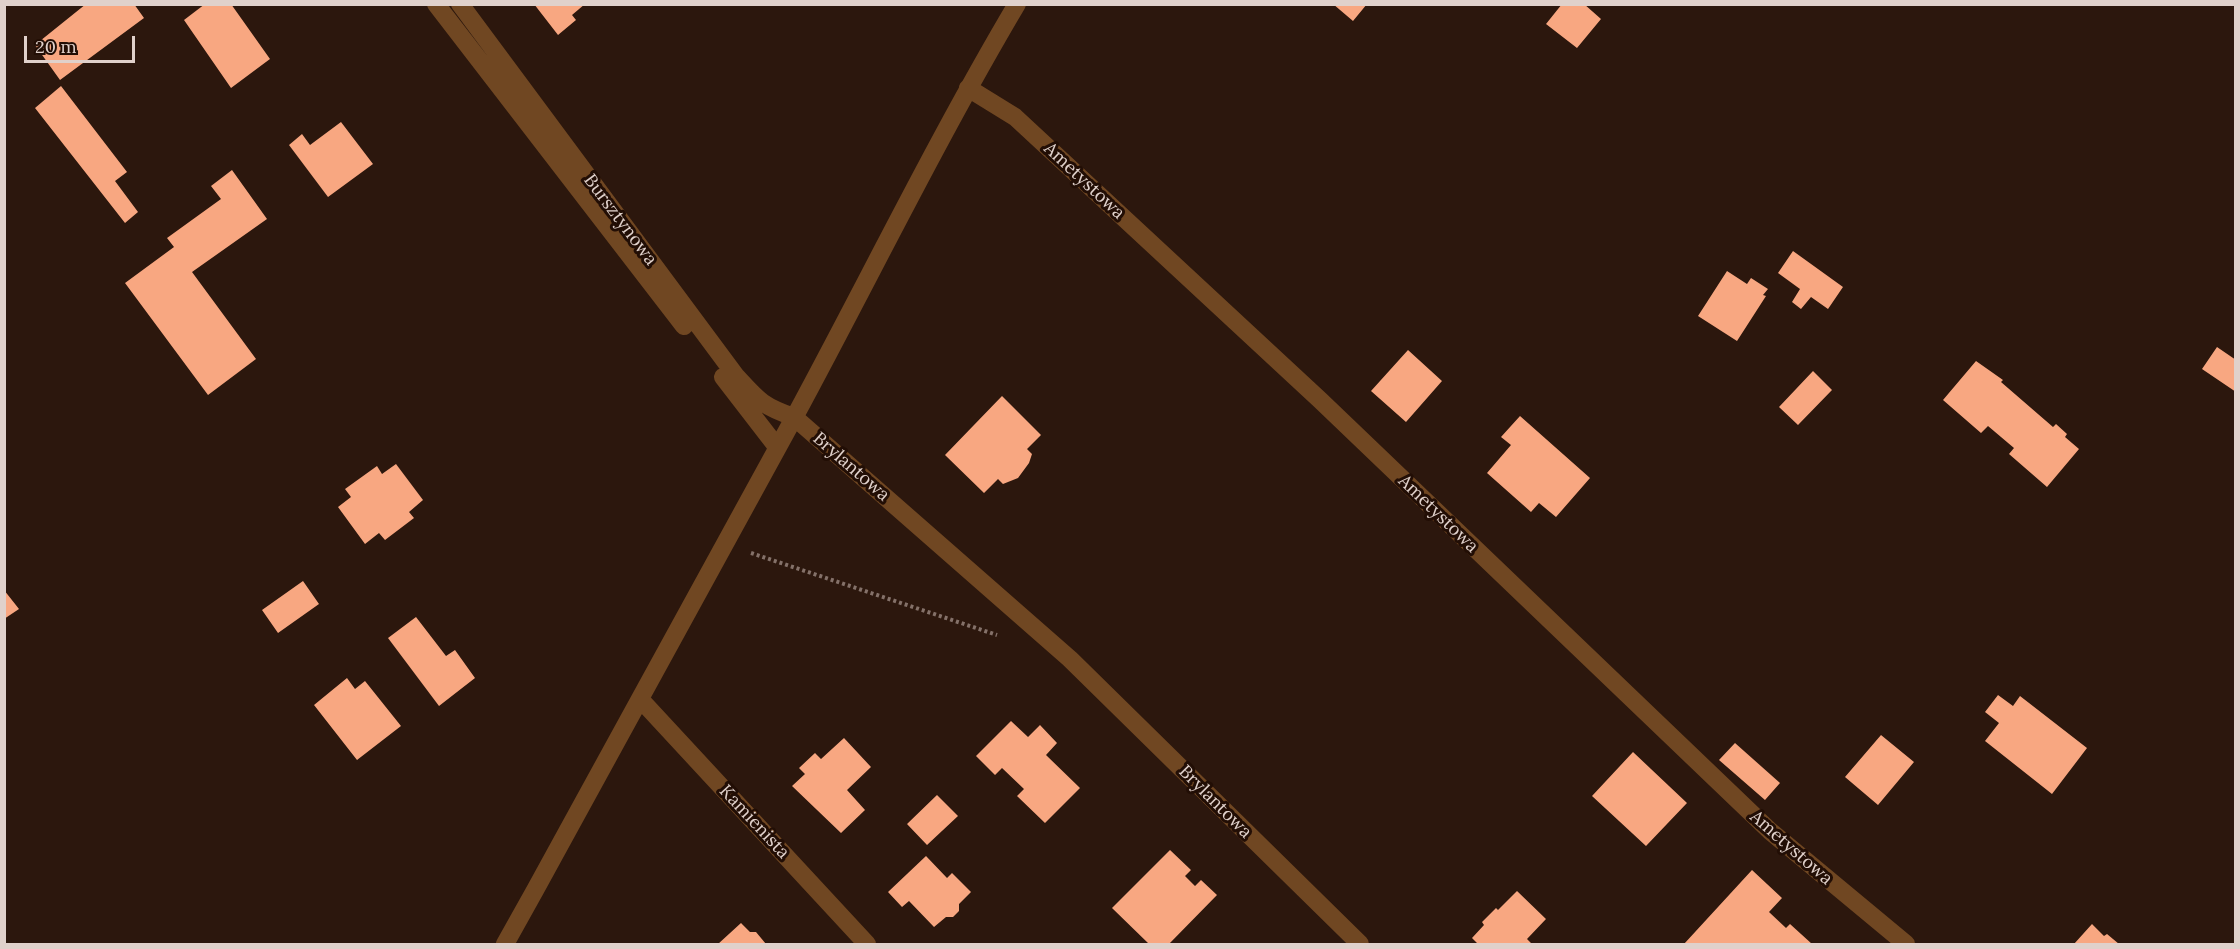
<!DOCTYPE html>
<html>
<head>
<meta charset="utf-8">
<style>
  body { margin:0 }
  #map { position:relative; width:2240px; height:949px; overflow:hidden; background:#2c170d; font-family:Lora,serif }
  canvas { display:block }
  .frame { position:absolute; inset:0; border:6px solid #e0d1cb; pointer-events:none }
  .scale { position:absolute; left:24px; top:36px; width:111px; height:27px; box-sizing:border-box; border:3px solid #e0d1cb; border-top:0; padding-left:8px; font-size:18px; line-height:21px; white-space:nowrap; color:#e0d1cb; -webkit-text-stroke:4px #220e05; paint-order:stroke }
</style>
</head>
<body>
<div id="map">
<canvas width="2240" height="949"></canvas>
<div class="frame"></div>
<div class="scale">20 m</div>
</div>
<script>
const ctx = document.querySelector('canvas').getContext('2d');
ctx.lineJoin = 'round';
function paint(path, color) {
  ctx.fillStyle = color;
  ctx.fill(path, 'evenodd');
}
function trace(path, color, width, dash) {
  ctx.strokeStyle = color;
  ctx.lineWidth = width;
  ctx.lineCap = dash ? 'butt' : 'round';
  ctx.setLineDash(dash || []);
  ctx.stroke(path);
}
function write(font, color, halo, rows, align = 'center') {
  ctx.font = font + ' Lora,serif';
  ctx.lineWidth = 6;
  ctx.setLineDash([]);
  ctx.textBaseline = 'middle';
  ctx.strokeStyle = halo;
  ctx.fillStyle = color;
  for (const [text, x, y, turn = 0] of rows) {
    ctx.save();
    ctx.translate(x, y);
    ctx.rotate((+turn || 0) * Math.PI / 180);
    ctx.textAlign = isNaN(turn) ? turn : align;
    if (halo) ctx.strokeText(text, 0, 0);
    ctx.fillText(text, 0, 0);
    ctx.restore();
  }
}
paint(new Path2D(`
  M86 4H134L144 18 60 80 35 45Z
  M205 4H231L270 59 231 88 184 20Z
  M534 4H585L572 15 576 20 558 35Z
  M1333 4H1367L1353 21Z
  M1562 4H1584L1601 19 1577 48 1546 24Z
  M61 86 127 172 115 181 138 212 125 223 35 108Z
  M341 122 373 164 328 197 289 145 302 134 310 145Z
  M232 170 267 219 192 272 256 359 208 395 125 283 174 247 167 238 221 199 211 186Z
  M1793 251 1843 287 1828 309 1811 297 1801 309 1792 302 1800 289 1778 273Z
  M1727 271 1747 284 1751 278 1768 289 1763 295 1766 296 1737 341 1698 316Z
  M2217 347 2236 360V392L2202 369Z
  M1408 350 1442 381 1406 422 1371 391Z
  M1976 361 2003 380 2001 382 2053 427 2056 424 2067 434 2065 437 2079 449 2047 487 2009 454 2014 448 1988 426 1981 433 1943 400Z
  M1813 371 1832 390 1798 425 1779 407Z
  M1002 396 1041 435 1027 449 1032 454 1029 463 1018 478 1003 484 998 479 984 493 945 455Z
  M1520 416 1590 478 1556 517 1539 503 1531 512 1487 473 1511 445 1501 437Z
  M396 464 423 500 409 512 414 518 385 540 379 533 365 544 338 507 351 497 345 489 377 466 382 474Z
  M303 581 319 604 278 633 262 610Z
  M4 590 19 609 4 619Z
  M416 617 446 656 455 650 475 678 439 706 388 638Z
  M347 678 355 689 365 681 401 726 357 760 314 705Z
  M1998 695 2013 706 2020 696 2087 748 2052 794 1985 741 1999 723 1985 712Z
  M1011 721 1028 737 1040 725 1057 743 1046 755 1080 788 1045 823 1017 796 1024 789 1002 768 995 775 976 756Z
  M1881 735 1914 762 1878 805 1845 777Z
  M844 738 871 767 847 790 865 810 841 833 792 786 805 774 799 768 815 753 821 759Z
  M1735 743 1780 783 1765 800 1719 760Z
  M1633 752 1687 803 1646 846 1592 796Z
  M937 795 958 816 927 845 907 824Z
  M1170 850 1191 870 1185 876 1195 886 1201 880 1217 895 1169 944H1149L1112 908Z
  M926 856 947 878 952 873 971 892 959 904V911L953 917H946L934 927 909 901 902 907 888 892Z
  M1752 870 1782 898 1769 912 1786 928 1790 924 1812 944H1684Z
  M1517 891 1546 919 1527 939 1532 944H1478L1472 938 1484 925 1482 922 1496 908 1498 910Z
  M741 923 750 932H756L766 944H718Z
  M2092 924 2104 936 2107 934 2119 944H2074Z`), '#f8a781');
trace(new Path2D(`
  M751 553 997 635`), '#847169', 4, [3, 3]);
trace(new Path2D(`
  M436 4 684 326
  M460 4 736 376C758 400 762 406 794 417L1070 659 1360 944
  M968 88 1015 117 1320 400 1770 831 1906 944
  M723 377 777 447
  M641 700 867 944
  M505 944C603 769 699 593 795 416 869 279 937 139 1017 4`), '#704722', 18);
write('18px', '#e0d1cb', '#220e05', [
  ["Ametystowa",1084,181,43],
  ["Bursztynowa",620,220,53],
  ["Brylantowa",851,467,41],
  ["Ametystowa",1438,514,44],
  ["Brylantowa",1215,802,45],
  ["Kamienista",754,822,47],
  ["Ametystowa",1791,848,41]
]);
</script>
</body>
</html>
